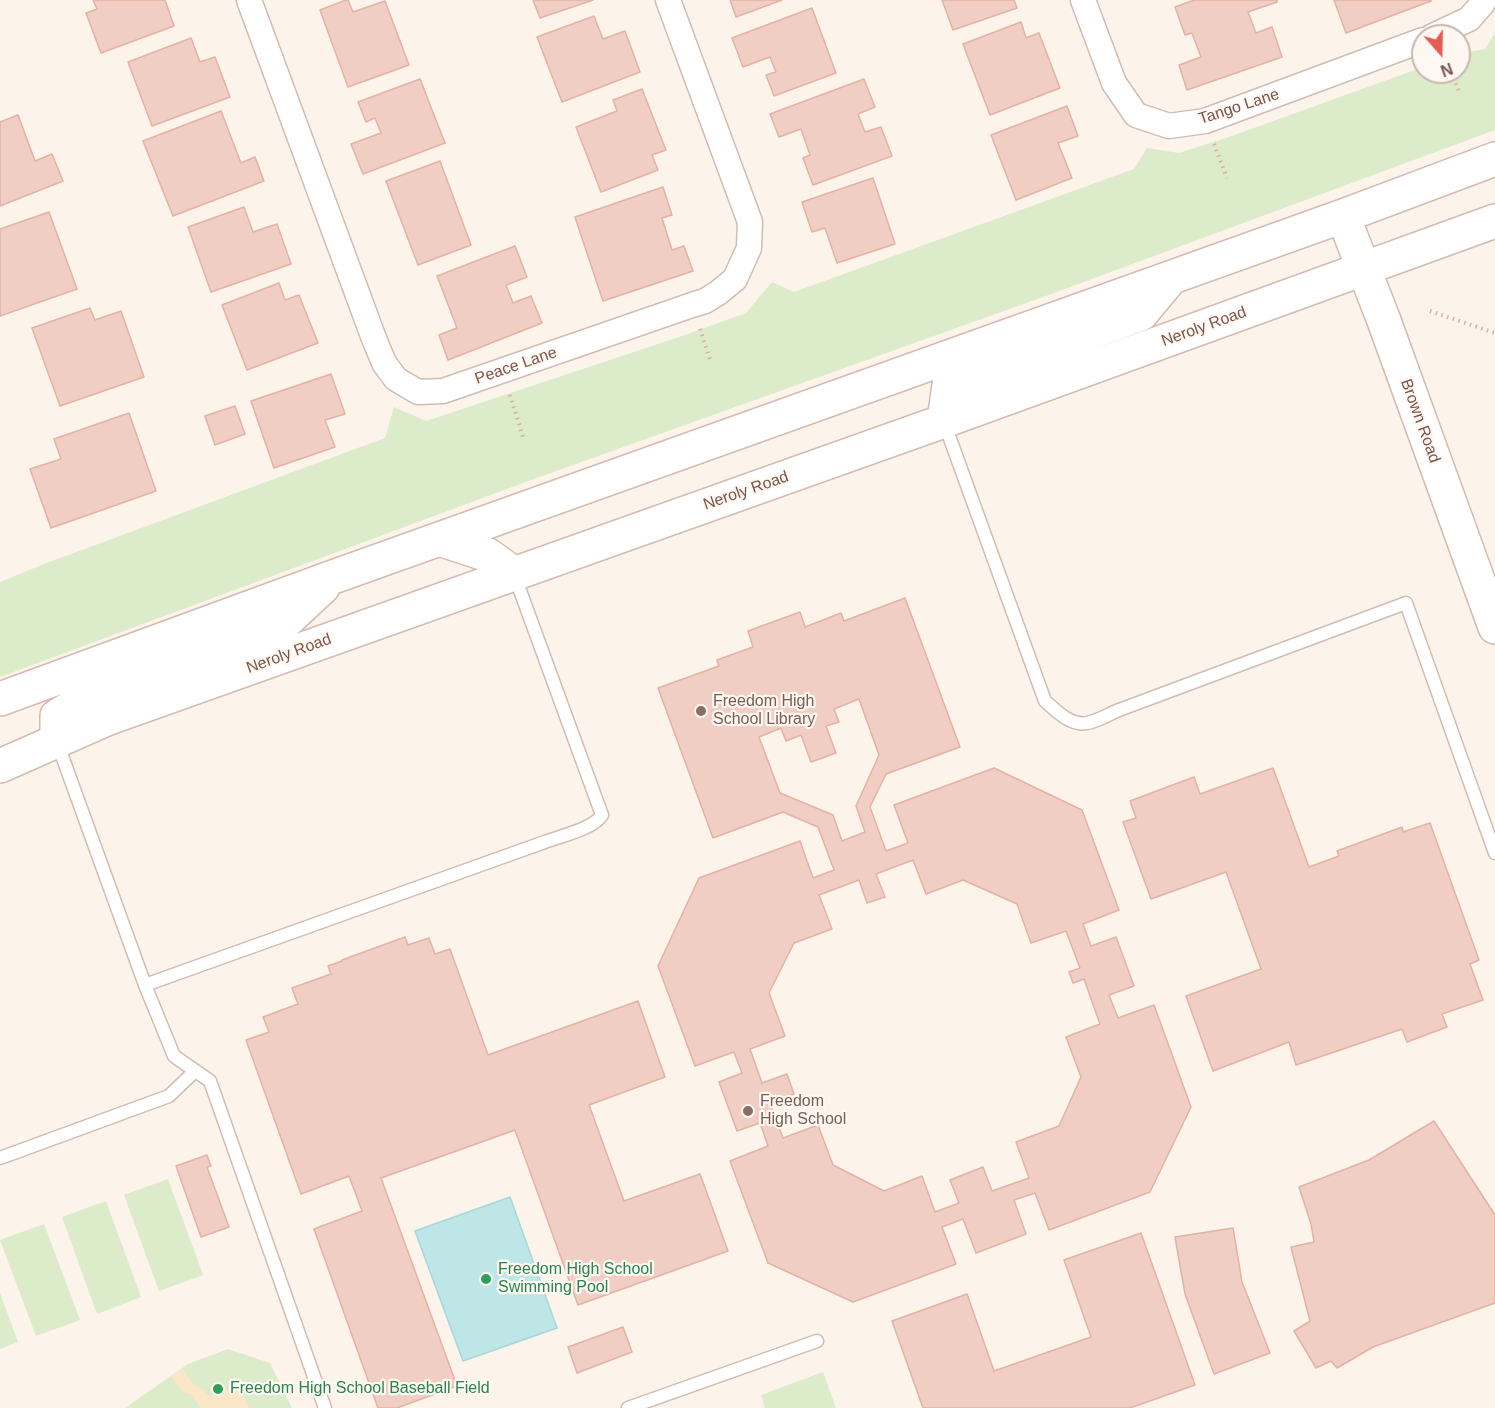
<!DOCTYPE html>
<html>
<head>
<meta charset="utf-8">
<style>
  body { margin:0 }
  #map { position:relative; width:1495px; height:1408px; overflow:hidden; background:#fcf3eb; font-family:Arial,sans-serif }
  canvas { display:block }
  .north { position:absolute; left:1411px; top:24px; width:60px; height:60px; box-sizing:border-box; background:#fff7f1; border:2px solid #c9b7af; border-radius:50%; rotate:160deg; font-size:16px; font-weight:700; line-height:24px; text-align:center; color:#78564d }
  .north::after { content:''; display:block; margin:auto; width:21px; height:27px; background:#e35d53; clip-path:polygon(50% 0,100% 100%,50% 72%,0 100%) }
</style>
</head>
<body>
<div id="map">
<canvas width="1495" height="1408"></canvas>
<div class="north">N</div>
</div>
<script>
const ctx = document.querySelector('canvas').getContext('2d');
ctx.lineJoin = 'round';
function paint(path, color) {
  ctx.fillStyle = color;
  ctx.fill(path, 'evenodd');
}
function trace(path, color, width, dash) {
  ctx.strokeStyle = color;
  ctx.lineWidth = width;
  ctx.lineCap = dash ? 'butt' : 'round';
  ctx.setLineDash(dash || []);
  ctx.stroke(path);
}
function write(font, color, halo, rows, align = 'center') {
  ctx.font = font + ' Arial,sans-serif';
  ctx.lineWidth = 4.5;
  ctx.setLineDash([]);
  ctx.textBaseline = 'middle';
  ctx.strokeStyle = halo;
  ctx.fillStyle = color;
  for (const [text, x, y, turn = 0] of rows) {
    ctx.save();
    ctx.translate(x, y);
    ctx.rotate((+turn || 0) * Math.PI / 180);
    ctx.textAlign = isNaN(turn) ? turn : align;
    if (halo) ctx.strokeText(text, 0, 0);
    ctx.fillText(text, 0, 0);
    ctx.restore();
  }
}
paint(new Path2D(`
  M1495 33V130L1043 297 531 480 0 677V582L44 564 385 438 394 407 426 421 685 335 746 313 772 282 794 292 1134 169 1147 148 1179 153 1229 137 1423 67V72H1459V54L1485 49Z
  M168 1179 203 1275 159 1291 124 1195Z
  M106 1201 141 1297 97 1314 62 1217Z
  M44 1224 80 1320 36 1336 0 1240Z
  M0 1293 18 1342 0 1349Z
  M228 1349 270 1363 292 1408H125L188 1364Z
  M823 1372 836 1408H765L761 1395Z`), '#dcebc9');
paint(new Path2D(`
  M182 1368 193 1384 198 1386 210 1396C227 1385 244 1386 249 1408H201L190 1394 184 1393 175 1382 172 1376Z`), '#fae7c7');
const water = new Path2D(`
  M510 1197 557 1328 463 1361 415 1231Z`);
paint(water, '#bfe6e6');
trace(water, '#a5d8d8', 1.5);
const building = new Path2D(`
  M93 0H165L174 26 101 53 86 13 97 9Z
  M346 0H348L353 12 385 1 409 65 348 87 320 10Z
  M533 0H593L540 18Z
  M730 0H782L736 17Z
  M942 0H1014L1017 8 953 30Z
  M1194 0H1277V2L1248 12 1256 33 1272 27 1282 57 1187 90 1179 65 1201 57 1192 33 1185 35 1175 7Z
  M1334 0H1431V1L1346 33Z
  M812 8 836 73 774 96 766 75 776 72 770 57 743 67 732 38Z
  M594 16 603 39 625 31 640 72 562 102 537 37Z
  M1021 22 1026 38 1039 33 1060 88 990 115 963 44Z
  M191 38 200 62 215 57 230 97 152 126 128 62Z
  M420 79 445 143 363 174 351 144 381 133 375 118 366 122 358 102Z
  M864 79 875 107 858 114 865 132 881 127 892 156 813 185 803 158 810 155 801 129 779 137 770 114Z
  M642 89 666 150 652 155 658 170 601 192 576 127 617 111 613 100Z
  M1067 106 1078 136 1058 143 1072 178 1016 200 991 135Z
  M221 111 241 163 255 157 264 181 173 216 143 141Z
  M18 115 35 161 52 154 63 181 0 206V122Z
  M440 161 471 245 418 265 386 181Z
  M873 178 895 244 837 263 825 228 812 232 802 202Z
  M663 187 672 215 662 218 672 250 684 246 693 271 603 301 575 217Z
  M244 207 253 232 277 224 291 264 211 292 188 227Z
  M49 212 77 289 0 316V229Z
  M515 246 527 277 506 285 513 303 531 296 542 323 448 360 439 335 457 328 437 276Z
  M279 283 285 300 299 295 318 343 247 370 222 305Z
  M90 308 95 320 121 311 144 377 60 406 32 328Z
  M331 374 345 414 325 420 335 447 274 468 251 401Z
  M235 406 245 434 215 445 205 416Z
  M129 413 156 491 51 528 30 469 61 459 54 439Z
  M905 598 960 747 886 774 870 807 886 851 908 843 894 805 994 768 1082 810 1119 910 1083 924 1091 946 1116 937 1134 986 1109 995 1118 1018 1154 1005 1191 1107 1150 1192 1049 1230 1035 1193 1014 1200 1026 1234 976 1253 963 1219 942 1227 956 1264 853 1302 768 1263 730 1161 768 1146 760 1123 737 1131 719 1082 742 1073 734 1052 695 1066 658 966 699 878 800 841 813 878 834 870 818 827 783 812 713 838 658 688 719 666 717 660 753 647 748 631 800 612 805 627 841 613 844 621ZM859 699 879 755 856 806 865 832 842 841 833 815 780 793 759 737 781 728 786 741 801 735 811 762 836 753 826 726 839 722 834 709ZM913 860 926 894 963 880 1017 904 1031 943 1066 931 1080 968 1069 972 1073 983 1084 979 1100 1024 1066 1037 1081 1077 1059 1126 1016 1142 1029 1178 992 1191 983 1167 950 1180 959 1203 935 1212 922 1176 884 1191 833 1165 818 1125 783 1138 770 1103 794 1094 787 1074 762 1083 750 1049 785 1036 769 993 794 943 832 929 819 895 859 880 867 903 885 897 876 874Z
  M1273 768 1309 867 1339 856 1337 851 1402 827 1403 832 1430 823 1479 960 1470 964 1483 1000 1442 1014 1447 1027 1407 1042 1402 1029 1296 1065 1289 1042 1213 1071 1186 996 1261 969 1226 872 1151 899 1123 822 1136 818 1130 801 1194 777 1200 794Z
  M405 937 408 945 429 938 435 954 450 949 488 1055 638 1001 665 1077 589 1105 624 1201 700 1174 728 1251 578 1305 515 1130 381 1178 457 1386 397 1408H378L314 1229 362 1211 349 1176 301 1194 246 1040 269 1032 263 1017 298 1004 292 988 331 974 328 966 342 961V960Z
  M1434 1121 1495 1215V1303L1373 1347 1337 1368 1331 1361 1316 1368 1294 1331 1310 1321 1291 1247 1314 1242 1311 1224 1299 1187 1369 1160Z
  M207 1155 211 1166 207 1167 229 1227 201 1237 176 1166Z
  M1233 1228 1242 1282 1270 1353 1214 1374 1185 1294 1175 1237Z
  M1141 1233 1195 1385 1130 1408H923L892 1321 967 1294 994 1371 1091 1337 1064 1260Z
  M623 1327 632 1352 577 1373 568 1347Z`);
paint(building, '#f1cec3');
trace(building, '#e4b2a3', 1.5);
const lane = new Path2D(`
  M944 422 1045 701C1056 711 1071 726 1087 723 1098 721 1109 714 1119 710L1406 603 1495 853
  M57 742 145 985 174 1056 210 1081 325 1408
  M145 985 542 843C557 837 594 829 602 815L514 574
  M0 1158 169 1096 195 1071
  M628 1408 817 1341`);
const street = new Path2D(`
  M249 0 373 336 384 363 396 379 418 392 443 391 692 305 705 301 718 293 735 279 749 248 750 222 668 0
  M1083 0 1114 83 1136 115 1169 126 1205 121 1423 40
  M1433 36 1469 19 1483 3 1484 0`);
const secondary = new Path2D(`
  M1343 216 1383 318 1495 627
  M944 421 949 385 1141 314 1170 279
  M439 539 488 555 513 573
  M0 699 333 577 1343 216 1495 159
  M57 742V716L90 696 280 627 323 587
  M0 766 109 718 944 421 1495 221`);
trace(lane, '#d2bcb2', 15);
trace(street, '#d2bcb2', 27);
trace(secondary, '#d4bbb0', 36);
trace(new Path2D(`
  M1452 72 1459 92
  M1214 144 1227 178
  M1430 311 1495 333
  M700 329 711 362
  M510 395 523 437`), '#d7b1a5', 4, [1.5, 4.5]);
trace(lane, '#fff', 12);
trace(street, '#fff', 24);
trace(secondary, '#fff', 33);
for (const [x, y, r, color] of [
  [701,711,6,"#8d6e63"],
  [748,1111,6,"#8d6e63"],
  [486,1279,6,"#2e9e5b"],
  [218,1389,6,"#2e9e5b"]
]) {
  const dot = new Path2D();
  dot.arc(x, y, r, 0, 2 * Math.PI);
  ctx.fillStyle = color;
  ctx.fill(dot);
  trace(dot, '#fff7f1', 2);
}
write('16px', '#78564d', '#fff7f1', [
  ["Tango Lane",1239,107,-18],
  ["Neroly Road",1204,327,-20],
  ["Peace Lane",516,366,-19],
  ["Brown Road",1420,421,70],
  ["Neroly Road",746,491,-19],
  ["Neroly Road",289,654,-20]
]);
write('16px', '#785e54', '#fff7f1', [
  ["Freedom High",713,702],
  ["School Library",713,720],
  ["Freedom",760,1102],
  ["High School",760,1120]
], 'left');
write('16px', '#27864d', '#fff7f1', [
  ["Freedom High School",498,1270],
  ["Swimming Pool",498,1288],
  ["Freedom High School Baseball Field",230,1389]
], 'left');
</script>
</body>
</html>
